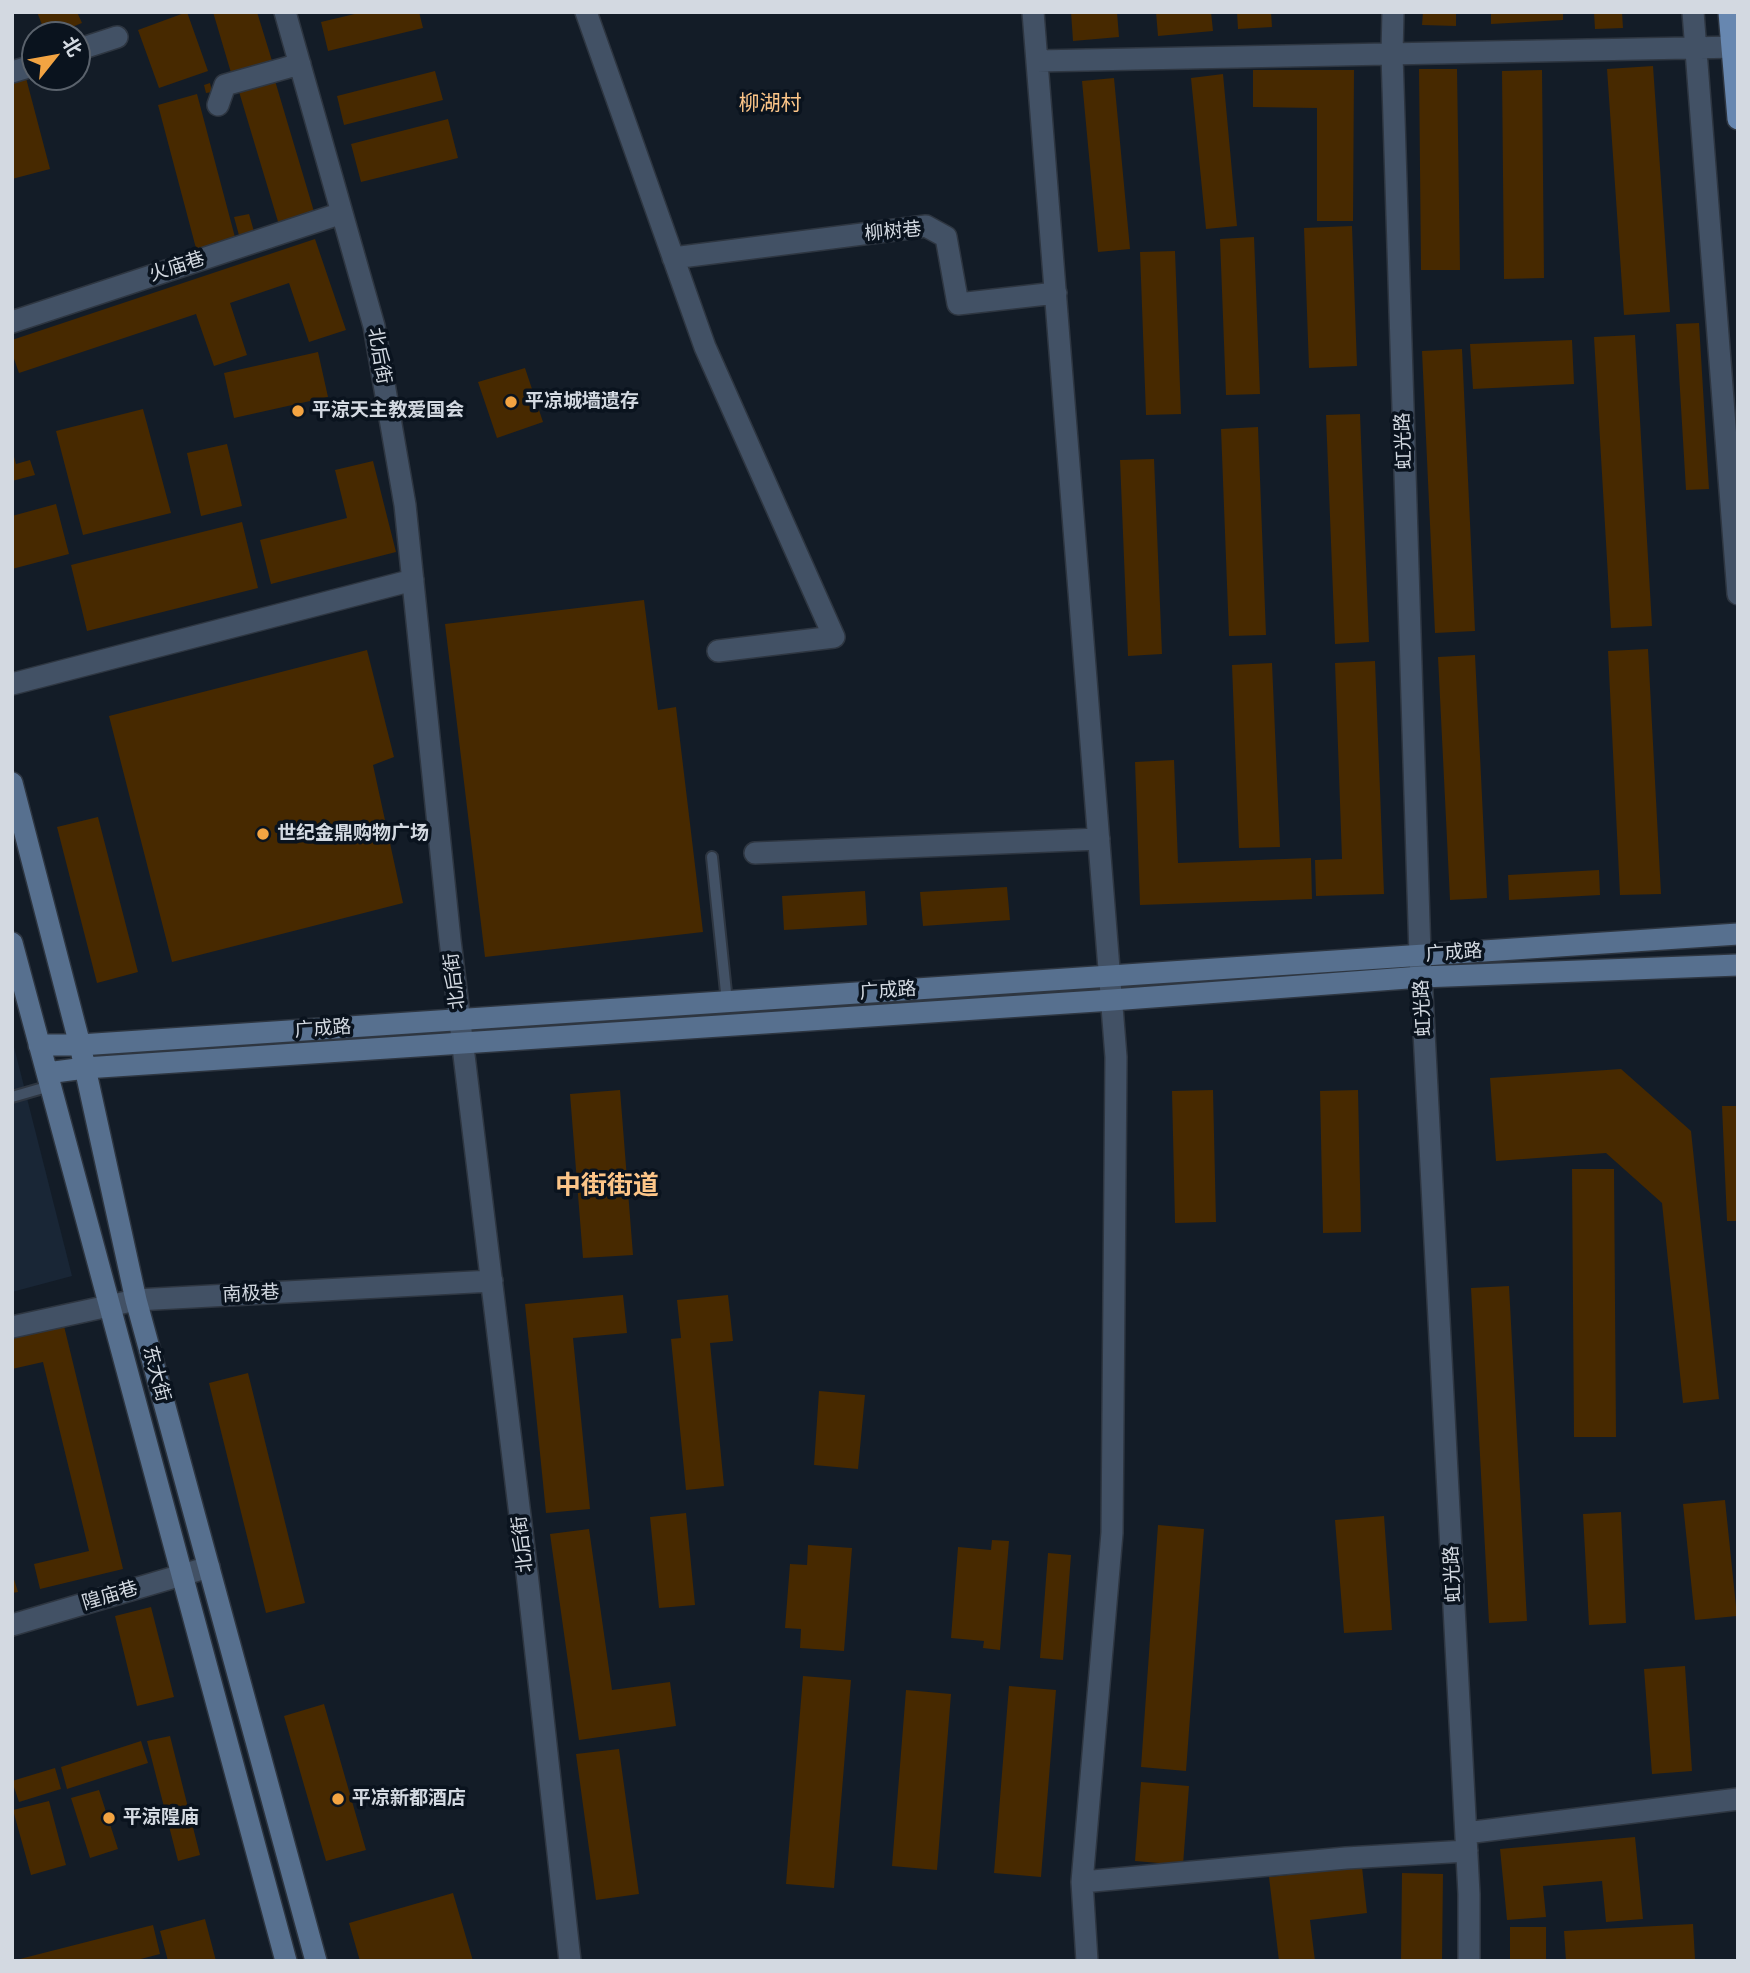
<!DOCTYPE html>
<html>
<head>
<meta charset="utf-8">
<style>
  body { margin:0 }
  #map { position:relative; width:1750px; height:1973px; overflow:hidden; background:#131c27; font-family:"PT Serif","Noto Sans SC",serif }
  canvas { display:block }
  .frame { position:absolute; inset:0; border:14px solid #d3d9e1; pointer-events:none }
  .north { position:absolute; left:21px; top:21px; width:70px; height:70px; box-sizing:border-box; background:#0a131e; border:2px solid #5a626c; border-radius:50%; rotate:59deg; font-size:19px; font-weight:700; line-height:28px; text-align:center; color:#d3d9e1 }
  .north::after { content:''; display:block; margin:auto; width:24px; height:32px; background:#f3a442; clip-path:polygon(50% 0,100% 100%,50% 72%,0 100%) }
</style>
</head>
<body>
<div id="map">
<canvas width="1750" height="1973"></canvas>
<div class="frame"></div>
<div class="north">北</div>
</div>
<script>
const ctx = document.querySelector('canvas').getContext('2d');
ctx.lineJoin = 'round';
function paint(path, color) {
  ctx.fillStyle = color;
  ctx.fill(path, 'evenodd');
}
function trace(path, color, width, dash) {
  ctx.strokeStyle = color;
  ctx.lineWidth = width;
  ctx.lineCap = dash ? 'butt' : 'round';
  ctx.setLineDash(dash || []);
  ctx.stroke(path);
}
function write(font, color, halo, rows, align = 'center') {
  ctx.font = font + ' "PT Serif","Noto Sans SC",serif';
  ctx.lineWidth = 7;
  ctx.setLineDash([]);
  ctx.textBaseline = 'middle';
  ctx.strokeStyle = halo;
  ctx.fillStyle = color;
  for (const [text, x, y, turn = 0] of rows) {
    ctx.save();
    ctx.translate(x, y);
    ctx.rotate((+turn || 0) * Math.PI / 180);
    ctx.textAlign = isNaN(turn) ? turn : align;
    if (halo) ctx.strokeText(text, 0, 0);
    ctx.fillText(text, 0, 0);
    ctx.restore();
  }
}
paint(new Path2D(`
  M12 1039 72 1276 12 1292Z`), '#192636');
paint(new Path2D(`
  M37 12H77L82 23 52 35H46Z
  M187 12 208 71 159 88 138 30Z
  M213 12H257L273 64 232 76Z
  M363 12H419L423 28 328 51 321 22Z
  M1071 12H1117L1119 37 1073 41Z
  M1156 12H1211L1213 31 1158 36Z
  M1237 12H1271L1272 27 1238 29Z
  M1423 12H1456V26L1422 25Z
  M1491 12H1563V20L1491 24Z
  M1594 12H1622L1623 28 1595 29Z
  M1653 66 1670 312 1624 315 1607 69Z
  M1419 69H1457L1460 270H1421Z
  M1253 70H1354L1353 221H1317V108L1253 107Z
  M1542 70 1544 278 1504 279 1502 71Z
  M435 71 443 100 344 125 337 96Z
  M273 74 315 215 279 225 237 85Z
  M1223 74 1237 226 1206 229 1191 78Z
  M26 78 50 169 12 179V81Z
  M1114 78 1130 249 1098 252 1082 81Z
  M210 83 212 92 206 93 204 85Z
  M197 94 236 241 197 252 158 105Z
  M448 119 458 158 361 182 351 144Z
  M249 214 255 235 240 239 234 217Z
  M1352 226 1357 366 1309 368 1304 228Z
  M1254 237 1260 394 1226 395 1220 239Z
  M315 239 346 330 309 342 289 283 230 303 247 355 214 366 196 314 19 373 12 353V340Z
  M1175 251 1181 414 1146 415 1140 252Z
  M1699 323 1709 489 1686 490 1676 324Z
  M1635 335 1652 626 1611 628 1594 337Z
  M1572 340 1574 384 1473 389 1470 344Z
  M1462 349 1475 631 1435 633 1422 351Z
  M318 352 328 397 234 418 224 373Z
  M525 368 543 422 497 438 478 382Z
  M143 409 171 513 83 535 56 431Z
  M1360 414 1369 642 1335 644 1326 415Z
  M1258 427 1266 635 1229 636 1221 429Z
  M227 444 242 506 201 516 187 453Z
  M13 453 16 464 30 460 35 475 12 481Z
  M1154 459 1162 654 1128 656 1120 460Z
  M373 461 396 552 271 584 260 540 347 518 335 470Z
  M56 504 69 554 12 569V516Z
  M242 522 258 588 87 631 71 565Z
  M644 600 658 710 676 707 703 932 485 957 445 624Z
  M1648 649 1661 894 1620 895 1608 651Z
  M367 650 394 757 373 765 403 903 172 962 109 716Z
  M1475 655 1487 898 1450 900 1438 657Z
  M1375 661 1384 894 1316 896 1315 860 1342 859 1335 663Z
  M1272 663 1280 847 1239 848 1232 665Z
  M1174 760 1178 863 1311 858 1312 899 1140 905 1135 762Z
  M98 817 138 972 97 983 57 827Z
  M1599 870 1600 895 1509 900 1508 875Z
  M1007 887 1010 920 923 926 920 892Z
  M865 891 867 925 784 930 782 896Z
  M1621 1069 1691 1131 1719 1399 1683 1403 1662 1203 1606 1153 1496 1161 1490 1078Z
  M620 1090 633 1255 583 1258 570 1094Z
  M1213 1090 1216 1222 1175 1223 1172 1091Z
  M1358 1090 1361 1232 1323 1233 1320 1091Z
  M1722 1106H1738V1221H1727Z
  M1572 1169H1614L1616 1437H1574Z
  M1509 1286 1527 1621 1489 1623 1471 1288Z
  M623 1295 627 1333 573 1338 590 1509 546 1513 525 1304Z
  M728 1295 733 1341 710 1343 724 1486 686 1490 671 1339 681 1338 677 1300Z
  M64 1326 123 1569 40 1589 34 1564 89 1551 43 1362 12 1369V1339Z
  M248 1373 305 1603 266 1613 209 1383Z
  M819 1391 865 1395 858 1469 814 1465Z
  M1725 1500 1737 1616 1695 1620 1683 1504Z
  M1621 1512 1626 1623 1589 1625 1583 1514Z
  M686 1513 695 1605 659 1608 650 1517Z
  M1384 1516 1392 1630 1344 1633 1335 1520Z
  M1158 1525 1204 1529 1186 1771 1141 1767Z
  M589 1529 612 1690 670 1682 676 1726 579 1740 550 1534Z
  M992 1540 1009 1541 1000 1650 983 1648 984 1641 951 1638 958 1547 991 1550Z
  M808 1545 852 1548 844 1651 800 1648 801 1629 785 1628 790 1564 807 1565Z
  M1048 1553 1071 1555 1063 1660 1040 1658Z
  M12 1573 18 1592 12 1593Z
  M151 1607 174 1697 137 1706 115 1616Z
  M1685 1666 1692 1771 1652 1774 1644 1669Z
  M803 1676 851 1680 834 1888 786 1884Z
  M1009 1686 1056 1690 1041 1877 994 1873Z
  M906 1690 951 1694 937 1870 892 1866Z
  M324 1704 366 1850 326 1861 284 1716Z
  M170 1736 200 1855 178 1861 147 1741Z
  M141 1741 148 1763 67 1789 61 1767Z
  M619 1749 639 1894 596 1900 576 1754Z
  M55 1768 61 1789 19 1802 12 1781Z
  M1141 1782 1189 1786 1183 1865 1135 1861Z
  M99 1790 118 1849 90 1858 71 1798Z
  M49 1801 66 1865 31 1875 13 1810Z
  M1635 1837 1643 1919 1606 1922 1602 1881 1543 1886 1546 1917 1507 1920 1500 1849Z
  M1362 1867 1367 1913 1310 1920 1315 1961H1279L1269 1877Z
  M1402 1873 1443 1874 1442 1961H1401Z
  M453 1893 473 1961H360L349 1923Z
  M205 1919 216 1961H168L160 1931Z
  M1693 1924 1695 1959 1566 1961 1564 1931Z
  M153 1925 160 1954 133 1961H12Z
  M1510 1927H1546V1961H1510Z`), '#472900');
const lane = new Path2D(`
  M712 857 727 1002
  M12 1097 50 1086`);
const street = new Path2D(`
  M285 12 374 326 405 505 450 940 527 1573 570 1961
  M586 12 705 347 834 637 718 651
  M1033 12 1116 1057 1112 1533 1082 1882 1087 1961
  M1393 12 1392 54 1420 955 1469 1894V1961
  M1693 12 1738 594
  M77 50 117 37
  M1037 61 1738 47
  M12 72 35 65
  M218 105 225 85 300 64
  M673 258 926 226 946 237 958 304 1056 293
  M12 322 342 213
  M12 684 413 580
  M755 853 1099 839
  M12 1327 136 1300 492 1281
  M12 1625 209 1567
  M1466 1833 1738 1799
  M1082 1882 1346 1858 1467 1851`);
const secondary = new Path2D(`
  M12 783 80 1045 136 1300 316 1961
  M12 943 286 1961
  M39 1045H80L1738 934
  M47 1073 85 1068 1112 1000 1421 977 1738 965`);
const primary = new Path2D(`
  M1729 12 1738 119`);
trace(lane, '#2e3641', 14);
trace(street, '#2e3641', 24);
trace(secondary, '#2e3641', 24);
trace(primary, '#2e3641', 24);
trace(lane, '#425165', 10);
trace(street, '#425165', 21);
trace(secondary, '#57708f', 21);
trace(primary, '#6787b0', 21);
for (const [x, y, r, color] of [
  [511,402,7,"#f3a442"],
  [298,411,7,"#f3a442"],
  [263,834,7,"#f3a442"],
  [338,1799,7,"#f3a442"],
  [109,1818,7,"#f3a442"]
]) {
  const dot = new Path2D();
  dot.arc(x, y, r, 0, 2 * Math.PI);
  ctx.fillStyle = color;
  ctx.fill(dot);
  trace(dot, '#0a131e', 2.5);
}
write('19px', '#d3d9e1', '#0a131e', [
  ["柳树巷",893,232,-5],
  ["火庙巷",177,267,-18],
  ["北后街",379,356,80],
  ["虹光路",1404,441,-92],
  ["广成路",1454,953,-4],
  ["北后街",455,981,-97],
  ["广成路",888,991,-4],
  ["虹光路",1423,1008,-93],
  ["广成路",323,1029,-4],
  ["南极巷",251,1294,-3],
  ["东大街",156,1374,75],
  ["北后街",523,1544,-97],
  ["虹光路",1453,1574,-93],
  ["隍庙巷",110,1596,-17]
]);
write('bold 19px', '#d3d9e1', '#0a131e', [
  ["平凉城墙遗存",525,402],
  ["平涼天主教爱国会",312,411],
  ["世纪金鼎购物广场",277,834],
  ["平凉新都酒店",352,1799],
  ["平涼隍庙",123,1818]
], 'left');
write('21px', '#fcc588', '#0a131e', [
  ["柳湖村",770,104]
]);
write('bold 26px', '#fcc588', '#0a131e', [
  ["中街街道",607,1187]
]);
</script>
</body>
</html>
